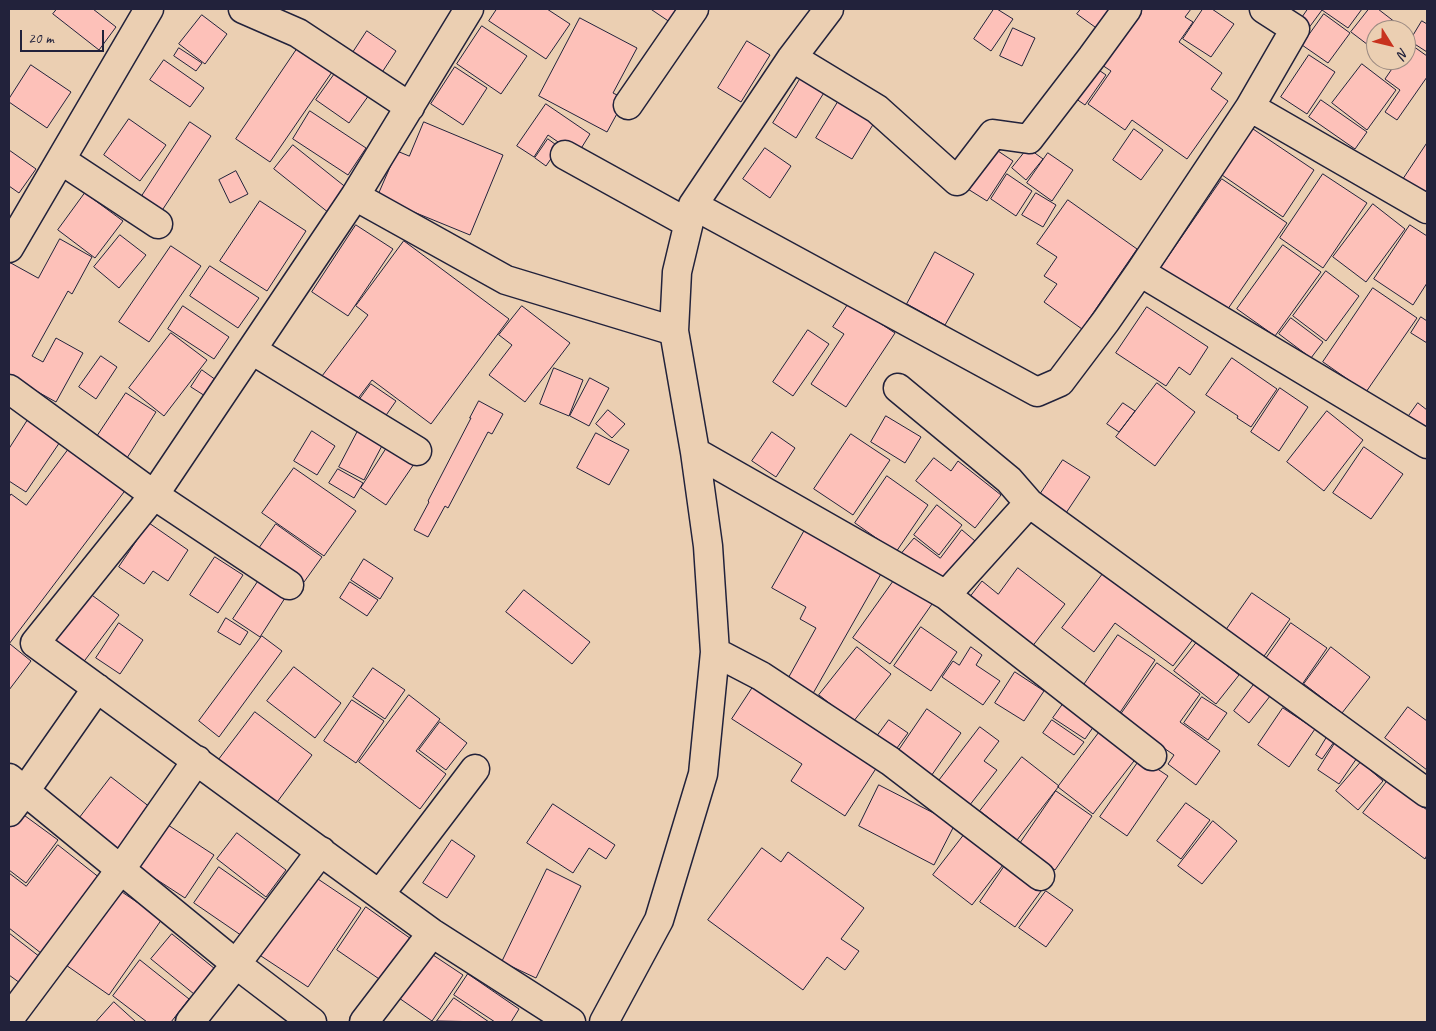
<!DOCTYPE html>
<html>
<head>
<meta charset="utf-8">
<style>
  body { margin:0 }
  #map { position:relative; width:1436px; height:1031px; overflow:hidden; background:#ebcfb2; font-family:Caveat,sans-serif }
  canvas { display:block }
  .frame { position:absolute; inset:0; border:10px solid #22223b; pointer-events:none }
  .north { position:absolute; left:1366px; top:20px; width:50px; height:50px; box-sizing:border-box; background:#ebcfb2; border:1px solid #9b8a82; border-radius:50%; rotate:126deg; font-size:14px; font-weight:700; line-height:20px; text-align:center; color:#22223b }
  .north::after { content:''; display:block; margin:auto; width:18px; height:22px; background:#c8321e; clip-path:polygon(50% 0,100% 100%,50% 72%,0 100%) }
  .scale { position:absolute; left:20px; top:30px; width:84px; height:22px; box-sizing:border-box; border:2px solid #22223b; border-top:0; padding-left:6px; font-size:15px; line-height:18px; white-space:nowrap; color:#22223b; -webkit-text-stroke:4px #ebcfb2; paint-order:stroke }
</style>
</head>
<body>
<div id="map">
<canvas width="1436" height="1031"></canvas>
<div class="frame"></div>
<div class="north">N</div>
<div class="scale">20 m</div>
</div>
<script>
const ctx = document.querySelector('canvas').getContext('2d');
ctx.lineJoin = 'round';
function paint(path, color) {
  ctx.fillStyle = color;
  ctx.fill(path, 'evenodd');
}
function trace(path, color, width, dash) {
  ctx.strokeStyle = color;
  ctx.lineWidth = width;
  ctx.lineCap = dash ? 'butt' : 'round';
  ctx.setLineDash(dash || []);
  ctx.stroke(path);
}
const building = new Path2D(`
  M57 9H93L116 27 99 50 53 14Z
  M497 9H547L570 24 546 59 489 21Z
  M651 9H681L672 23Z
  M994 9H997L1013 19 991 51 974 39Z
  M1081 9H1125L1106 35 1077 14Z
  M1133 9H1191L1185 17 1193 22 1179 42 1222 73 1211 89 1228 101 1187 159 1132 120 1125 130 1088 104 1111 71 1096 61Z
  M1203 9H1212L1234 24 1211 57 1183 39Z
  M1308 9H1362L1348 28 1322 10 1308 29 1299 22Z
  M1369 9H1378L1404 29 1403 30H1376V51L1351 32Z
  M1324 14 1350 33 1328 63 1302 45Z
  M202 15 227 34 205 64 179 44Z
  M580 18 637 48 613 93 625 99 607 132 539 96Z
  M1422 21 1427 24V52L1410 41Z
  M482 26 527 56 501 94 457 64Z
  M1013 28 1035 38 1022 66 1000 56Z
  M367 31 396 51 379 77 350 57Z
  M747 41 770 55 741 102 718 88Z
  M1410 44 1427 56V77L1397 120 1385 112 1400 90 1385 79 1398 60H1406V49Z
  M179 48 202 63 196 71 174 56Z
  M297 49 332 72 270 162 236 139Z
  M1309 55 1335 72 1307 114 1281 97Z
  M164 60 204 88 190 107 150 80Z
  M1090 64 1106 75 1085 105 1069 94Z
  M1362 64 1396 90 1367 130 1332 103Z
  M31 65 71 92 47 128 9 102V99Z
  M455 67 487 88 463 125 431 104Z
  M336 72 369 95 349 123 316 100Z
  M802 76 825 91 796 138 773 123Z
  M841 97 877 118 852 159 816 138Z
  M1321 100 1367 132 1355 149 1309 117Z
  M546 104 590 134 577 155 548 135 534 157 517 146Z
  M310 111 366 148 348 175 293 139Z
  M129 119 166 145 140 181 104 155Z
  M190 122 211 136 161 212 140 199Z
  M424 122 503 155 470 235 377 197 397 151 409 156Z
  M1134 129 1163 150 1141 180 1113 160Z
  M1253 129 1314 170 1283 217 1222 175Z
  M548 139 559 147 546 166 535 158Z
  M1427 143V198L1402 181Z
  M293 145 348 189 329 213 274 169Z
  M989 145 1013 161 987 201 963 186Z
  M765 148 791 166 770 198 743 179Z
  M1028 148 1043 159 1026 180 1012 168Z
  M9 150 36 169 19 193 9 186Z
  M1048 153 1073 170 1052 201 1027 183Z
  M236 171 248 194 230 203 219 180Z
  M1007 174 1032 191 1016 216 991 199Z
  M1323 174 1367 203 1323 268 1280 238Z
  M1222 179 1287 223 1223 316 1158 272Z
  M85 193 123 221 95 258 58 230Z
  M1036 193 1056 205 1043 227 1022 215Z
  M1068 200 1137 249 1082 329 1044 302 1057 284 1044 276 1057 257 1037 244Z
  M260 201 306 231 267 291 220 261Z
  M1373 204 1405 229 1366 282 1333 257Z
  M356 225 393 249 348 316 312 292Z
  M1410 225 1427 236V283L1413 305 1374 279Z
  M120 235 146 255 119 288 94 267Z
  M60 239 92 257 72 294 68 291 32 356 43 362 56 338 83 353 56 402 9 376V262L38 278Z
  M404 241 509 319 431 424 372 380 353 405 319 380 368 315 356 306Z
  M1283 245 1321 272 1275 336 1237 309Z
  M171 246 201 266 149 342 119 322Z
  M935 252 974 274 945 325 907 304Z
  M210 266 259 298 238 328 190 296Z
  M1326 271 1359 296 1326 341 1293 316Z
  M1373 288 1417 318 1366 392 1323 362Z
  M849 303 895 333 846 407 811 384 844 334 833 327Z
  M183 306 229 337 214 359 168 329Z
  M522 306 570 343 525 402 489 375 512 345 499 335Z
  M1147 307 1208 347 1190 375 1179 367 1166 386 1116 353Z
  M1421 317 1427 321V343L1411 333Z
  M1291 318 1323 342 1311 358 1279 334Z
  M808 330 829 344 793 396 773 382Z
  M171 333 207 360 164 416 129 388Z
  M101 356 117 367 96 399 79 387Z
  M1232 358 1277 389 1251 427 1237 418 1238 416 1206 395Z
  M554 368 583 380 569 416 540 404Z
  M202 370 223 385 213 401 191 387Z
  M590 378 609 388 589 426 570 416Z
  M1157 383 1195 412 1155 466 1116 437Z
  M371 384 396 401 382 421 357 403Z
  M1280 388 1308 407 1279 451 1251 432Z
  M126 393 156 412 127 458 96 438Z
  M479 401 503 414 492 434 488 432 448 508 445 506 428 537 414 530 429 502 428 501 471 418H470Z
  M1123 403 1135 411 1119 432 1107 424Z
  M1418 403 1427 410V431L1408 417Z
  M608 410 625 424 612 438 596 424Z
  M1327 411 1363 440 1324 491 1287 462Z
  M31 415 64 436 26 492 9 481V449Z
  M886 416 921 437 905 463 871 442Z
  M360 427 385 440 364 480 339 467Z
  M312 431 335 446 317 475 294 461Z
  M772 432 795 448 776 477 752 461Z
  M596 433 629 450 609 485 577 468Z
  M851 434 890 460 853 515 814 489Z
  M71 446 127 488 9 644V497L11 494 26 505Z
  M388 446 414 464 386 505 361 488Z
  M1364 447 1403 474 1371 519 1333 493Z
  M934 458 951 471 958 461 1001 495 975 528 916 481Z
  M1063 460 1090 477 1064 516 1037 499Z
  M294 468 356 511 324 556 262 513Z
  M338 469 363 483 354 498 329 483Z
  M887 476 928 505 896 552 855 523Z
  M937 505 962 525 939 555 914 535Z
  M149 523 188 550 168 581 153 571 144 584 119 567Z
  M276 524 322 557 304 582 258 550Z
  M806 528 882 572 811 697 786 682 816 628 800 619 806 607 772 588Z
  M962 530 975 541 939 587 899 556 914 538 940 558Z
  M215 557 243 575 218 613 190 595Z
  M364 559 393 578 380 599 351 580Z
  M1018 568 1065 604 1028 652 962 607 982 581 998 594Z
  M1105 571 1194 638 1173 666 1115 623 1094 652 1062 628Z
  M895 579 932 604 890 664 853 638Z
  M259 580 285 598 260 637 233 619Z
  M350 582 378 600 367 616 340 598Z
  M524 590 590 642 572 664 506 612Z
  M89 593 119 615 82 664 52 641Z
  M1252 593 1290 619 1262 659 1224 633Z
  M226 618 248 632 240 645 218 632Z
  M119 623 143 640 120 674 96 658Z
  M1291 623 1327 648 1301 686 1265 660Z
  M921 627 957 652 931 691 894 666Z
  M1118 635 1155 660 1117 717 1079 692Z
  M262 636 282 651 219 737 199 721Z
  M1197 642 1239 675 1216 704 1174 671Z
  M10 644 31 661 9 690V645Z
  M857 647 891 674 853 722 819 695Z
  M971 647 982 655 976 665 1000 681 983 705 942 677 953 661 959 665Z
  M1331 647 1370 677 1342 713 1304 684Z
  M1157 663 1200 694 1180 722 1220 751 1196 785 1168 764 1174 755 1119 717Z
  M294 667 341 703 315 738 267 701Z
  M373 668 405 690 385 719 353 697Z
  M1015 672 1044 691 1024 721 995 703Z
  M1258 679 1274 691 1249 723 1234 711Z
  M753 687 877 767 845 816 791 781 802 764 732 719Z
  M409 695 440 719 416 751 446 774 420 809 359 762Z
  M1202 697 1227 713 1208 740 1184 723Z
  M352 700 384 721 356 763 324 741Z
  M1063 704 1094 726 1085 739 1053 718Z
  M1408 707 1427 721V770L1385 738Z
  M1283 708 1315 729 1289 767 1258 745Z
  M927 709 961 733 929 779 895 756Z
  M255 712 312 755 272 809 214 766Z
  M889 720 908 733 894 752 875 739Z
  M1052 720 1084 742 1074 755 1043 733Z
  M440 722 467 743 446 770 419 750Z
  M980 727 999 741 984 761 997 770 969 806 938 782Z
  M1101 730 1137 757 1093 814 1058 787Z
  M1327 737 1334 742 1322 759 1316 755Z
  M1337 740 1359 755 1339 784 1318 770Z
  M1022 757 1059 786 1017 840 980 811Z
  M1141 758 1168 776 1127 836 1100 817Z
  M1361 762 1383 781 1358 810 1336 791Z
  M111 777 155 811 122 854 78 820Z
  M1388 780 1427 810V855L1425 859 1363 813Z
  M879 785 955 824 934 865 859 826Z
  M1056 791 1092 816 1055 870 1019 845Z
  M1186 803 1210 820 1181 859 1157 841Z
  M553 804 615 845 606 859 589 848 573 873 527 843Z
  M17 810 58 840 26 883 9 870V821Z
  M1213 821 1237 841 1202 884 1178 866Z
  M168 825 214 855 185 898 139 868Z
  M967 831 1006 861 972 905 933 875Z
  M237 833 286 870 266 897 217 859Z
  M452 840 475 856 447 898 423 883Z
  M58 845 105 882 46 957 9 928V873L26 886Z
  M762 848 781 862 788 852 864 908 841 939 859 951 845 970 827 957 803 990 708 920Z
  M1008 861 1044 887 1015 927 980 902Z
  M219 867 272 904 248 940 194 903Z
  M547 869 581 886 536 978 502 962Z
  M312 875 361 908 308 987 258 954Z
  M116 888 162 919 109 995 63 963Z
  M1046 891 1073 910 1046 947 1019 928Z
  M366 907 414 941 385 983 337 950Z
  M9 933 40 957 20 983 9 975Z
  M172 934 215 969 194 994 151 959Z
  M430 953 463 975 432 1021 399 998Z
  M140 960 189 999 171 1022H147L113 996Z
  M468 974 519 1009 511 1022H495L454 995Z
  M454 998 489 1022 437 1021Z
  M114 1002 136 1022H96Z`);
paint(building, '#fdc1b9');
trace(building, '#22223b', 1);
const minor = new Path2D(`
  M243 9 298 33 410 107
  M469 9 355 196 506 280 674 331
  M1264 9 1295 29 1250 107 1427 209
  M793 58 877 109 957 181 993 134 1029 139 1092 57 1127 9
  M628 105 694 9
  M1250 107 1140 272 1427 444
  M565 155 688 223
  M61 160 158 224
  M355 196 154 495 35 643 432 933 571 1022
  M693 205 1037 392 1060 382 1106 321 1140 272
  M9 248 149 9
  M252 350 417 451
  M898 388 1009 480 1029 503
  M9 389 154 495 289 585
  M695 452 946 595 1029 503 1427 793
  M946 595 1152 756
  M715 652 761 676 890 761 1040 876
  M9 778 236 964 312 1022
  M9 812 25 791 97 688
  M380 894 475 769
  M9 1019 121 869 197 760
  M190 1022 236 964 321 851
  M364 1022 432 933
  M604 1022 659 920 703 774 715 652 708 546 695 452 674 331 677 272 693 205 791 59 829 9`);
trace(minor, '#22223b', 31);
trace(minor, '#ebcfb2', 28);
</script>
</body>
</html>
